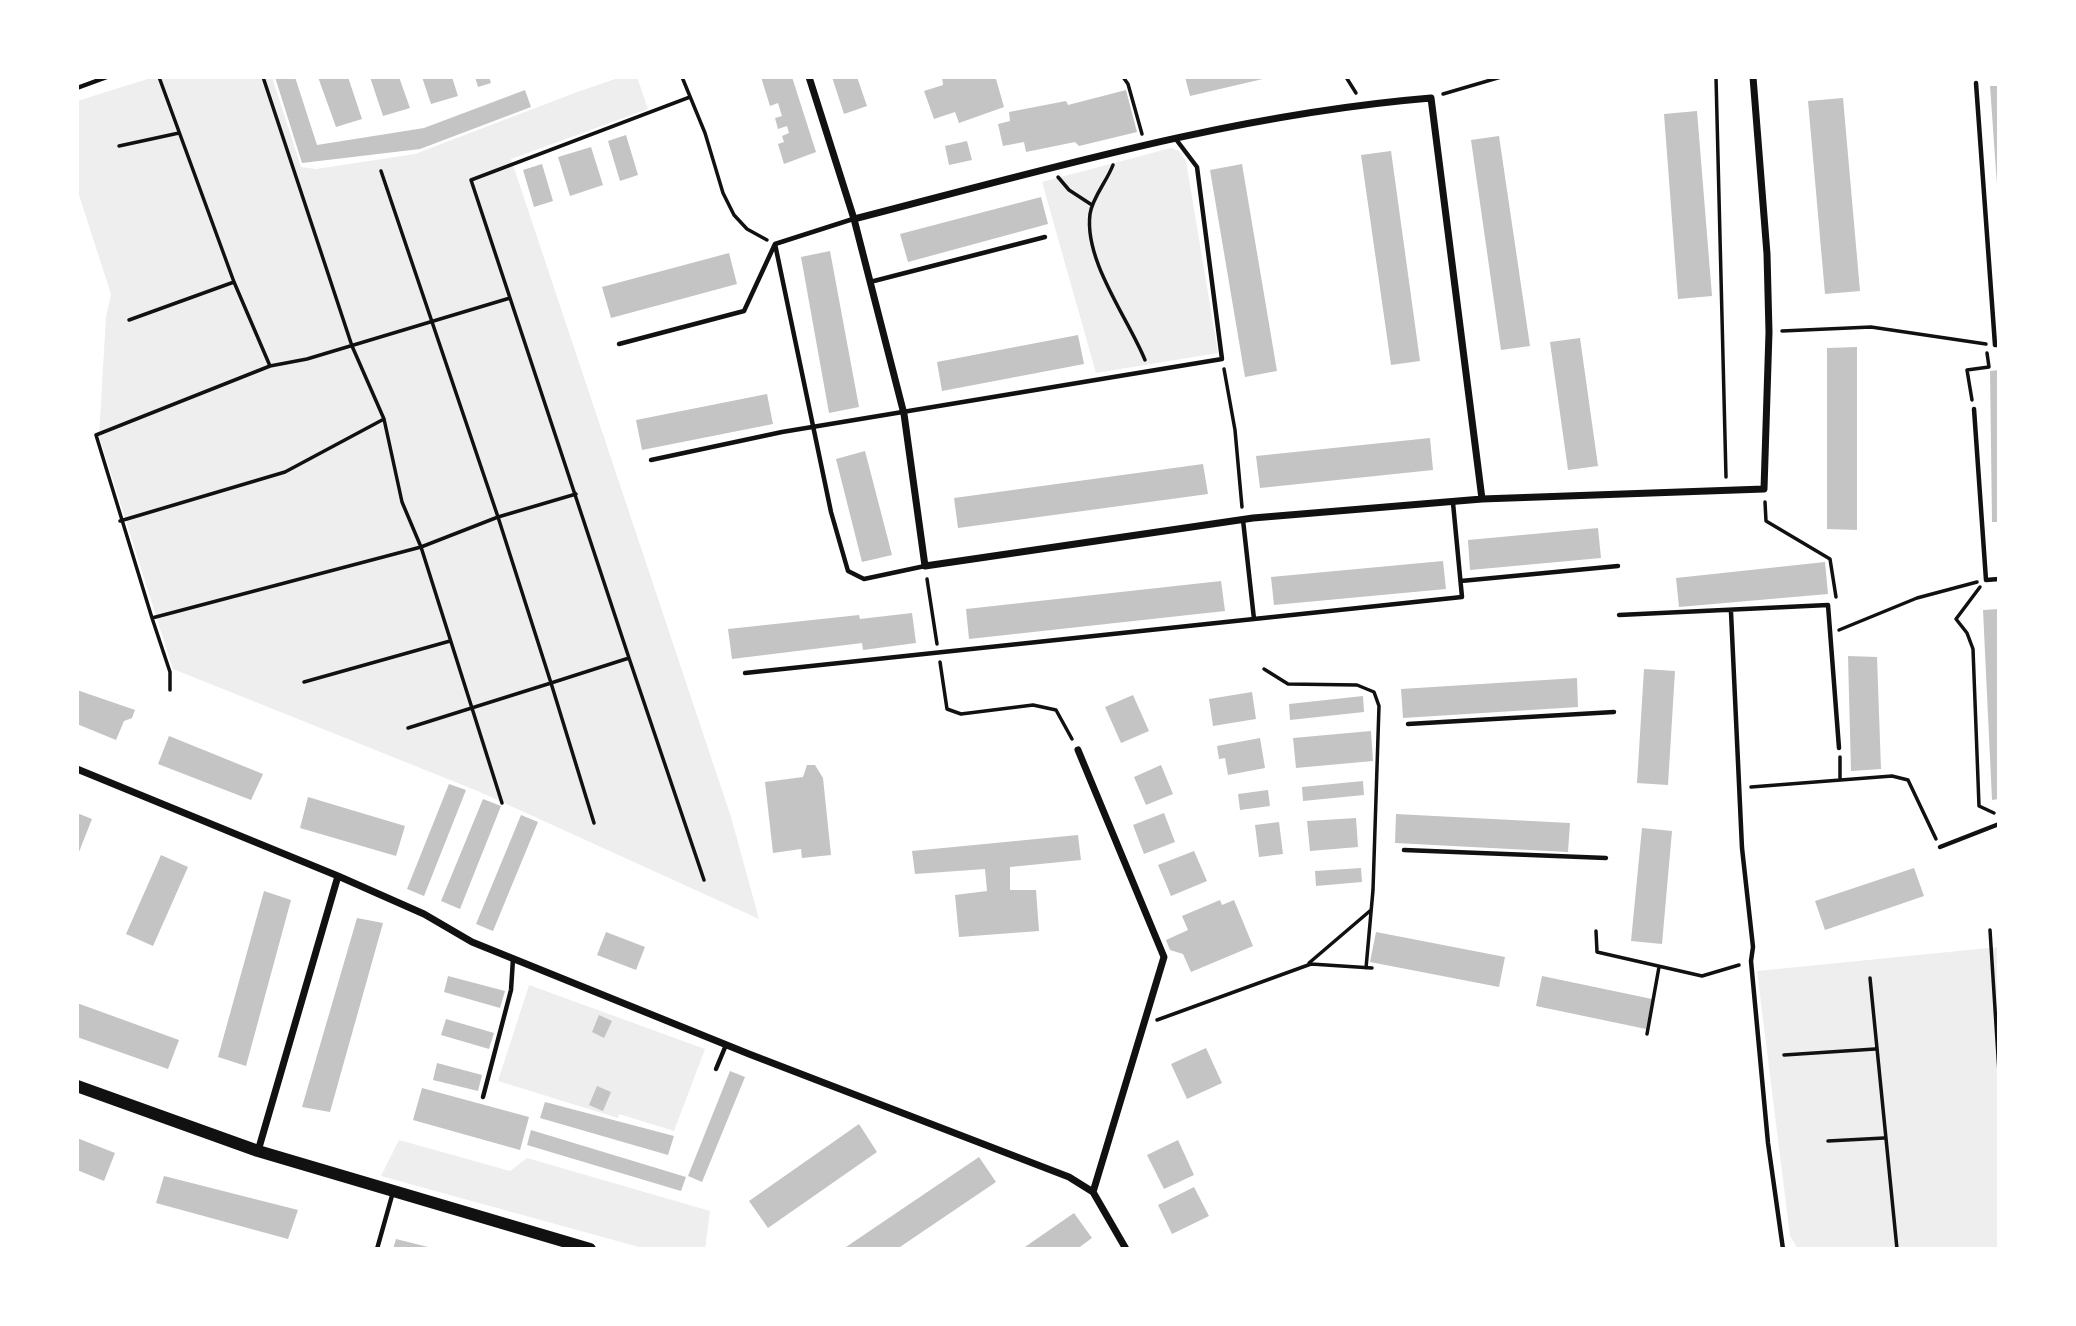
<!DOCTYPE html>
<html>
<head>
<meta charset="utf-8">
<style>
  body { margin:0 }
  #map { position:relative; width:2076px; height:1326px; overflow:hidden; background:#fff; font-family:"Roboto Condensed",sans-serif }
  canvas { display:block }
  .frame { position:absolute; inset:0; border:79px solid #fff; pointer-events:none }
</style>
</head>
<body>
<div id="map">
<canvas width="2076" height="1326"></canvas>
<div class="frame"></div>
</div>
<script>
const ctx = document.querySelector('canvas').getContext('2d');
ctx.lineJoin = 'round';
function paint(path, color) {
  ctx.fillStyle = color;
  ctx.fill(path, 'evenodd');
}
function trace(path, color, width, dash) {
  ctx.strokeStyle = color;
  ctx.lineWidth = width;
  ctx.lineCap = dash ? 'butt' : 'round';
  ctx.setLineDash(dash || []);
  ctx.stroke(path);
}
paint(new Path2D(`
  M154 77H272L301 167 316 169 415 154 580 91 621 77H637L648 109 511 159 731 817 759 919 480 792 173 669 99 436 106 317 111 294 77 189V101Z
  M1171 148 1179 151 1186 161 1218 353 1096 373 1042 182Z
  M1999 947V1249H1798L1790 1236 1757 971Z
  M529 985 705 1049 674 1131 619 1114 618 1118 498 1081Z
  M399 1140 510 1171 527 1158 710 1211 705 1249H646L381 1176Z`), '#eee');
paint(new Path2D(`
  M275 77H295L317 145 424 128 525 90 531 107 420 149 302 163Z
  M318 77H348L362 119 336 127Z
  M370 77H399L410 108 383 116Z
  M422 77H452L458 96 431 104Z
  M475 77H489L491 83 478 87Z
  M761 77H792L816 152 784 164 778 144 784 142 782 136 789 133 787 126 778 129 775 118 782 116 778 103 770 106Z
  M832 77H857L867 106 844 114Z
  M942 77H1000L996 79 1004 107 959 123 955 112 934 119 924 91 943 85Z
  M1185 77H1267V78L1190 96Z
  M1990 86H1999V185H1997Z
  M1126 90 1137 132 1079 146 1075 142 1026 152 1024 142 1003 146 998 124 1010 121 1009 112 1066 101 1068 105Z
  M1843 98 1860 291 1825 294 1808 101Z
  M1697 111 1712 296 1678 299 1664 114Z
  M626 135 638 175 620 181 608 141Z
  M1499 136 1530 346 1501 350 1471 140Z
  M967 141 972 160 949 165 945 146Z
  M591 147 603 185 570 196 558 157Z
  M1391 151 1420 361 1391 365 1361 155Z
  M542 164 553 201 534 207 523 170Z
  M1242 164 1277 371 1245 377 1210 170Z
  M1041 197 1048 224 908 262 900 234Z
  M830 251 859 407 829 413 801 257Z
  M729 253 737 284 611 318 602 287Z
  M1078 335 1084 364 942 391 937 362Z
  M1580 338 1598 466 1568 470 1550 342Z
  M1857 347V530L1827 529V348Z
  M1999 370V522H1992L1990 371Z
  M767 394 773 424 642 450 636 420Z
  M1430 438 1433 470 1260 488 1256 456Z
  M865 451 892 555 862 562 836 459Z
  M1203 464 1208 494 958 528 954 498Z
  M1598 528 1601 558 1470 570 1468 540Z
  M1443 561 1446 589 1274 605 1271 577Z
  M1825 562 1828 594 1679 607 1676 578Z
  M1221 581 1225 611 969 639 966 609Z
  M1999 609V799L1992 800 1983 610Z
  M912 613 916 643 863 650 862 643 732 659 728 629 859 615 860 619Z
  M1848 656 1877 657 1881 769 1851 771Z
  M1644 669 1675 671 1668 785 1637 783Z
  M1577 678 1578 707 1403 718 1401 689Z
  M77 690 135 710 132 718 124 721 116 740 77 724Z
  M1252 692 1256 719 1213 726 1209 699Z
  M1133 695 1149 731 1121 743 1105 707Z
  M1363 696 1364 712 1290 720 1289 704Z
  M1371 731 1373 761 1296 768 1293 738Z
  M169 736 263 774 251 800 158 764Z
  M1260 738 1265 768 1228 775 1225 758 1219 759 1217 746Z
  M807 765H815L823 778 831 855 802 858 801 849 773 853 765 782 803 777Z
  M1161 765 1173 794 1146 805 1134 777Z
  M1363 781 1364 795 1303 801 1302 787Z
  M449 784 466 790 424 896 407 889Z
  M1268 790 1270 806 1240 810 1238 794Z
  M308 797 405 826 396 856 300 828Z
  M483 799 501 806 460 909 441 901Z
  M77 813 92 819 77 857Z
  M1164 813 1175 842 1144 854 1133 825Z
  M1396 814 1570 823 1568 852 1395 843Z
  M521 815 538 822 493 931 476 924Z
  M1356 818 1358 847 1310 851 1307 821Z
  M1279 822 1283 854 1259 857 1255 825Z
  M1642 828 1672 831 1662 944 1631 941Z
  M1078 835 1081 860 1010 867V890H1036L1039 931 959 937 955 895 987 891 985 869 915 874 912 851Z
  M1194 851 1207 881 1171 896 1158 865Z
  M161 855 188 867 153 946 126 934Z
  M1361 868 1362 882 1316 886 1315 871Z
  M1914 868 1924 896 1825 930 1815 901Z
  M264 891 291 900 246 1066 218 1057Z
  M1220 900 1222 905 1234 900 1253 946 1191 972 1183 954 1170 950 1166 940 1188 930 1182 916Z
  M357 918 383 923 330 1112 302 1107Z
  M606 932 645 947 636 970 597 955Z
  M1376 932 1505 957 1499 987 1370 962Z
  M448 976 505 991 500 1008 444 992Z
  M1542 976 1652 999 1646 1029 1536 1006Z
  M77 1003 179 1040 168 1069 77 1037Z
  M599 1015 612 1021 604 1038 592 1032Z
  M446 1019 494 1033 489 1049 441 1035Z
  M1206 1048 1222 1083 1187 1099 1171 1064Z
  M437 1063 482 1075 478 1091 433 1080Z
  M730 1071 745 1077 702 1182 688 1176Z
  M597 1086 611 1092 603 1111 589 1105Z
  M422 1088 529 1117 520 1150 413 1120Z
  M545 1102 674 1136 668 1155 540 1118Z
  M859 1124 877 1152 768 1228 749 1201Z
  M531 1130 686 1177 681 1191 527 1145Z
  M77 1138 115 1153 104 1181 77 1170Z
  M1178 1140 1194 1175 1164 1189 1147 1155Z
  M979 1157 996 1182 897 1249H843Z
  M164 1176 298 1210 288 1239 156 1203Z
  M1194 1187 1209 1216 1172 1234 1158 1205Z
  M1074 1213 1092 1238 1077 1249H1022Z
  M396 1239 432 1248V1249H393Z`), '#c4c4c4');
trace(new Path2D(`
  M159 77 234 282 270 366
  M263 77 352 346 384 419 402 502 421 547 502 803
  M682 77 705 133 723 193 734 215 747 229 767 240
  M1123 77 1128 84 1142 134
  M1346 77 1356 93
  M1716 77 1726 477
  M1443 94 1501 77
  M119 146 179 133
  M1113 165C1107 181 1092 198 1090 214 1084 261 1128 318 1145 360
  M381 171 498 517 551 683 408 728
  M1058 177 1069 190 1092 205
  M510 298 307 359 270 366 96 435 152 618 421 547 498 517 576 494
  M129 320 234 282
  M1782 331 1871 327 1986 344
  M1224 369 1235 430 1242 507
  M1972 400 1967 370 1989 367 1987 353
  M1765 502 1766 521 1830 559 1836 597
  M120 521 285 472 384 419
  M927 579 937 644
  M1980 587 1956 619 1967 633 1973 649 1979 806 1994 813
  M152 618 170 672V690
  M1839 630 1917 598 1977 582
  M629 658 471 180 690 97
  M940 662 947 709 961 714 1033 705 1056 710 1072 739
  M1264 669 1288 684 1357 685 1374 692 1379 706 1373 890 1366 968
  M304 682 450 641
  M1840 757V779
  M1751 787 1892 776 1908 780 1936 839
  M594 823 551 683 629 658 704 880
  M1990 930 1999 1072
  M1596 931 1597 952 1702 976 1739 965
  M1309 963 1371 910
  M1870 978 1897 1249
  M1157 1020 1311 964 1372 968
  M1647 1034 1659 967
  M1784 1055 1875 1049
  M1828 1141 1884 1138`), '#111', 3.5);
trace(new Path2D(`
  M1976 83 1995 345H1999
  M77 88 107 77
  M775 244 831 512 848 571 864 579 925 566
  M870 282 1045 237
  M619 344 744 311 775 244 853 219
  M1974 409 1986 580 1999 579
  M651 460 782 432 1222 359 1197 167 1175 138
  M1461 581 1618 566
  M1731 612 1742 848 1753 947 1751 961 1768 1143 1783 1249
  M1619 615 1828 605 1839 748
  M1254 619 1462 597 1453 503
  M745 673 1254 619 1243 520
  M1408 724 1614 712
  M1940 847 1999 824
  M1404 850 1606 858
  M716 1069 726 1045
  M483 1097 511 990 513 959
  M377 1249 393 1192`), '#111', 4.5);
trace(new Path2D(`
  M809 77 854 219 904 414 925 566 1253 518 1482 499 1764 489 1769 332 1767 254 1753 77
  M854 219C1044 170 1235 114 1431 98L1482 499
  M1078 750 1164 957 1093 1192
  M77 769 338 876 424 914 472 942 749 1054 1069 1177 1093 1192 1126 1249
  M258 1151 338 876`), '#111', 7);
trace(new Path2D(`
  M77 1086 258 1151 590 1249`), '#111', 12);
</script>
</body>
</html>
